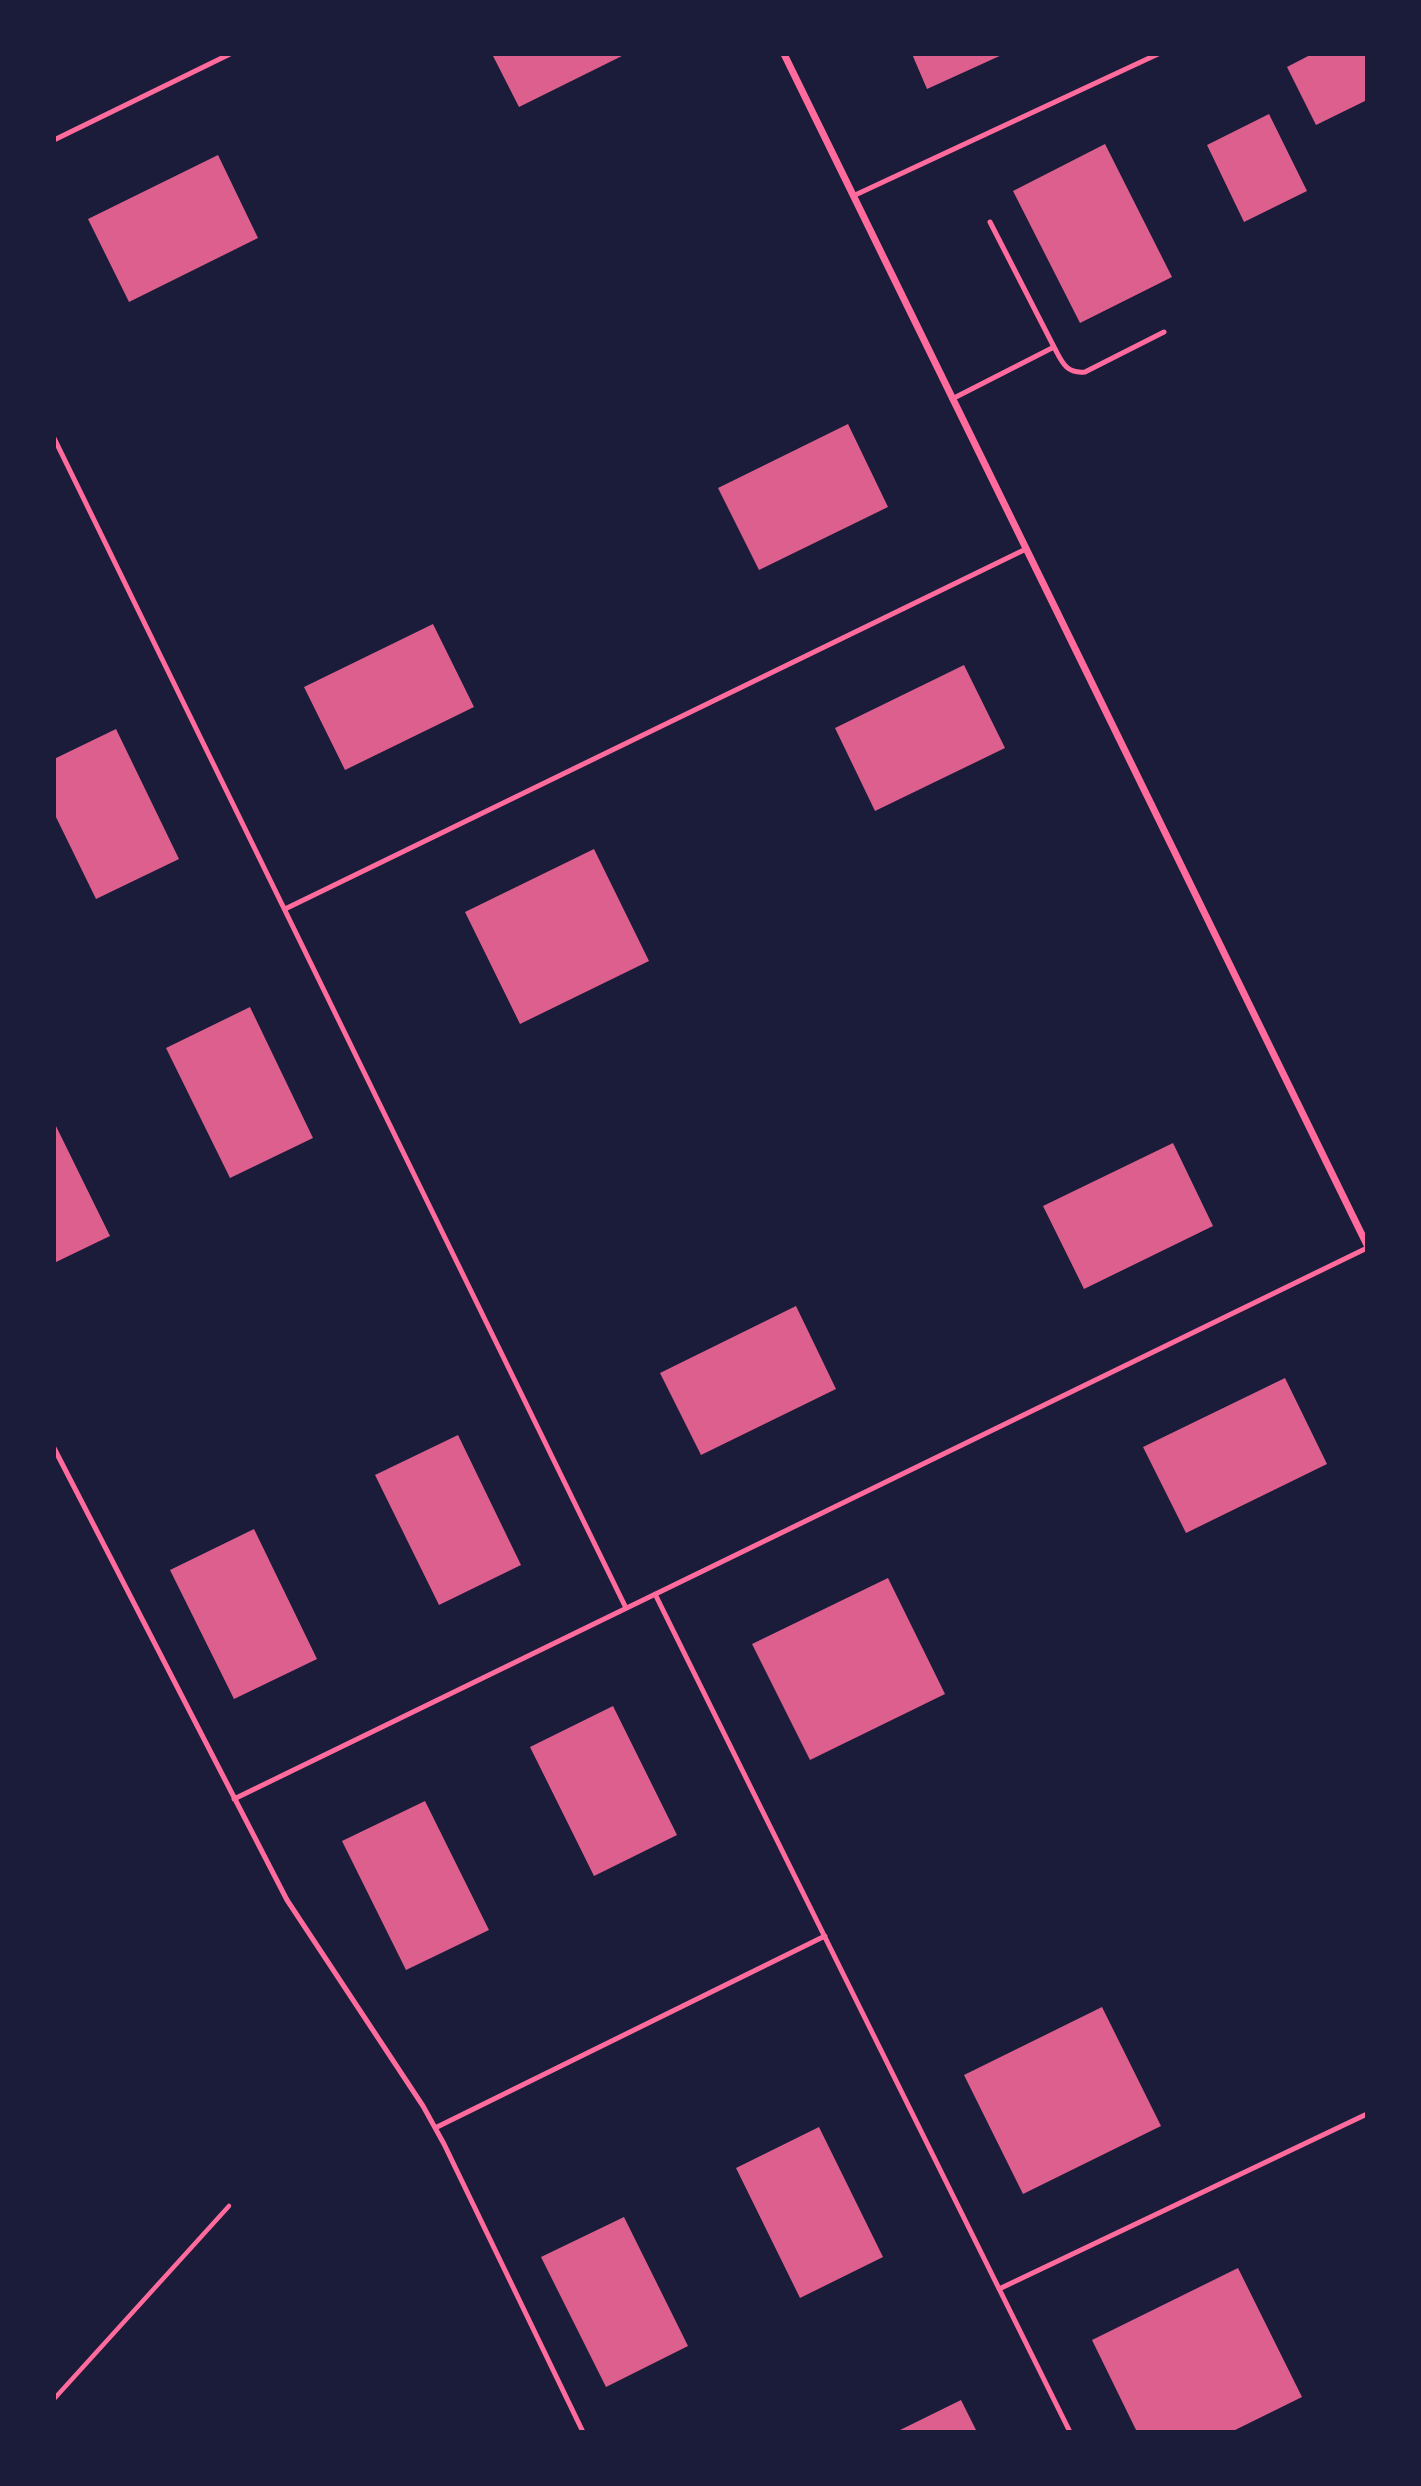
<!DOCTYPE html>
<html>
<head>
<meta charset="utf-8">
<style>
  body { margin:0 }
  #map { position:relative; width:1421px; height:2486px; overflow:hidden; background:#1b1b3a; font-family:"DM Sans",sans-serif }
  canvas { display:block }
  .frame { position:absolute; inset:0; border:56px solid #1b1b3a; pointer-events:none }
</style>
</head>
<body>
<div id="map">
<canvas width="1421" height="2486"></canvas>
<div class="frame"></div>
</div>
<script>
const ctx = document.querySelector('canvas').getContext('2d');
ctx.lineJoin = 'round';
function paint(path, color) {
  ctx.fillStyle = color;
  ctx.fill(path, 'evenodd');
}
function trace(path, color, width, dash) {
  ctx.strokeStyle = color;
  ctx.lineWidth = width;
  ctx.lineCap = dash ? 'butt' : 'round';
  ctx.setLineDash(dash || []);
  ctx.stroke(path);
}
paint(new Path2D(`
  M492 54H626L519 107Z
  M912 54H1004L927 89Z
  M1312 54H1367V100L1316 125 1287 67Z
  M1269 114 1307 191 1244 222 1207 145Z
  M1105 144 1172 277 1080 323 1013 191Z
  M218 155 258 238 129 302 88 219Z
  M848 424 888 507 759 570 718 488Z
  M433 624 474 707 345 770 304 687Z
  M964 665 1005 748 875 811 835 728Z
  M116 729 179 859 96 899 54 813V759Z
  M594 849 649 961 520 1024 465 912Z
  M250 1007 313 1138 230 1178 166 1048Z
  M54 1122 110 1236 54 1263Z
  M1173 1143 1213 1226 1084 1289 1043 1206Z
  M796 1306 836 1389 701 1455 660 1373Z
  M1285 1378 1327 1464 1186 1533 1143 1447Z
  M458 1435 521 1565 439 1605 375 1475Z
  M254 1529 317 1659 234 1699 170 1570Z
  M888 1578 945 1694 810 1760 752 1644Z
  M613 1706 677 1835 594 1876 530 1747Z
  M425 1801 489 1930 406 1970 342 1841Z
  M1102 2007 1161 2126 1023 2194 964 2075Z
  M819 2127 883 2257 800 2298 736 2168Z
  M624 2217 688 2346 606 2387 541 2257Z
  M1238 2268 1302 2397 1231 2432H1137L1092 2340Z
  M961 2400 977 2432H896Z`), '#dd5f8e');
trace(new Path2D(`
  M54 2399 229 2206`), '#ff6b9d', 4.5);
trace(new Path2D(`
  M54 140 230 54
  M853 196 1158 54
  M1054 347C1062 362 1066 374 1085 372L1164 332
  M952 399 1054 347 990 222
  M54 438 626 1608
  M285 909 1026 549
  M54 1448 287 1900 423 2106 444 2144 583 2432
  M655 1594 1070 2432
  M234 1799 1367 1248
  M435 2128 825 1936
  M999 2289 1367 2114`), '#ff6b9d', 5);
trace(new Path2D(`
  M784 54 1367 1245`), '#ff6b9d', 7);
</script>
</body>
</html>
